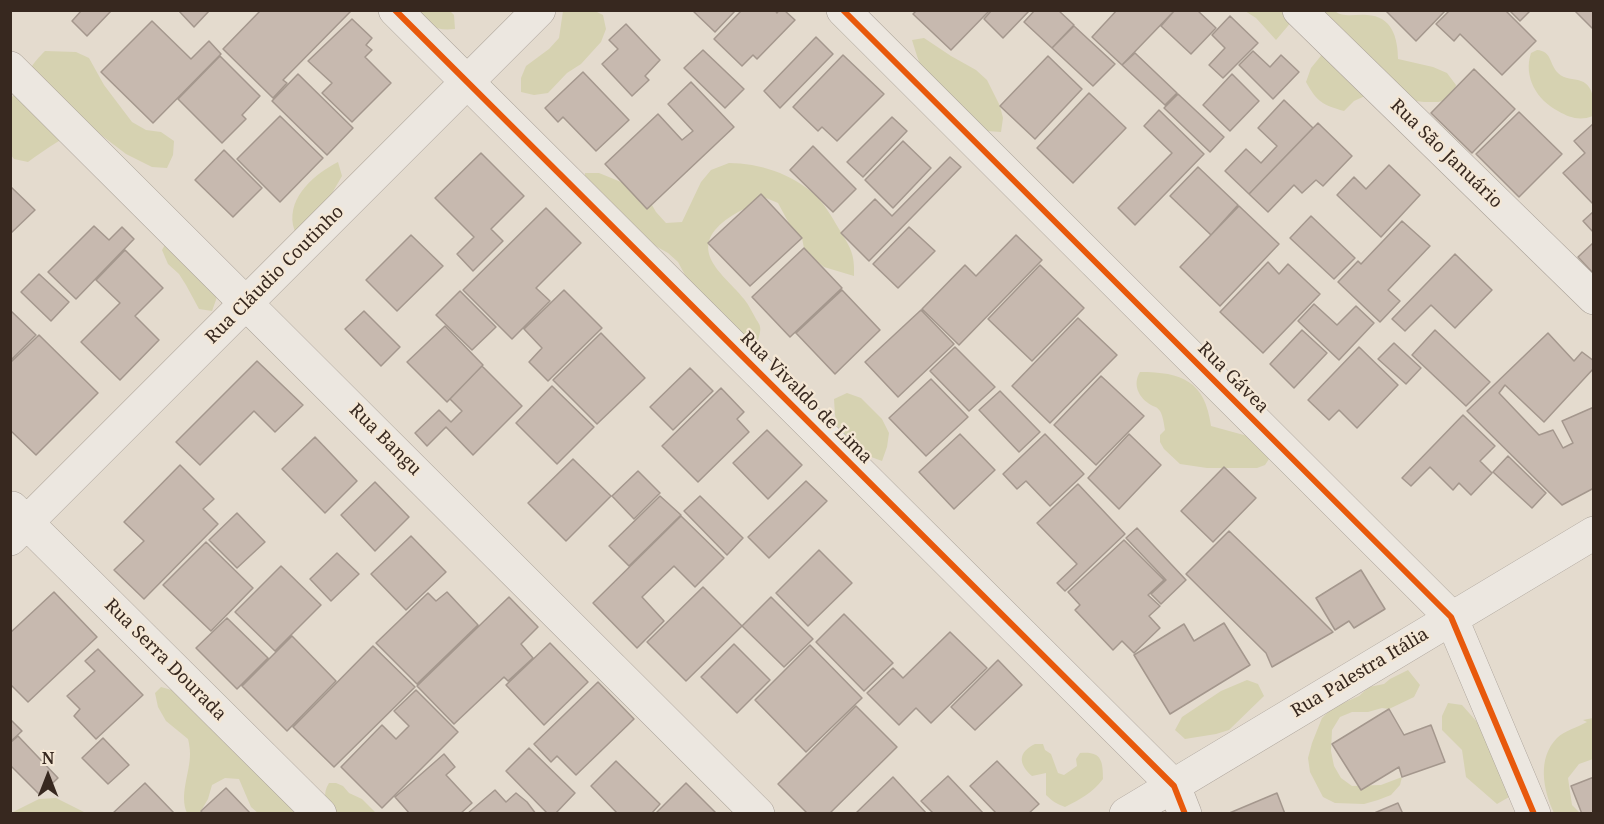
<!DOCTYPE html>
<html>
<head>
<meta charset="utf-8">
<style>
  body { margin:0 }
  #map { position:relative; width:1604px; height:824px; overflow:hidden; background:#e4dbce; font-family:"Noto Serif",serif }
  canvas { display:block }
  .frame { position:absolute; inset:0; border:12px solid #37281f; pointer-events:none }
  .north { position:absolute; left:18px; top:746px; width:60px; height:60px; -webkit-text-stroke:4px #f4e7d5; paint-order:stroke; rotate:0deg; font-size:16px; font-weight:700; line-height:24px; text-align:center; color:#37281f }
  .north::after { content:''; display:block; margin:auto; width:21px; height:27px; background:#37281f; clip-path:polygon(50% 0,100% 100%,50% 72%,0 100%) }
</style>
</head>
<body>
<div id="map">
<canvas width="1604" height="824"></canvas>
<div class="frame"></div>
<div class="north">N</div>
</div>
<script>
const ctx = document.querySelector('canvas').getContext('2d');
ctx.lineJoin = 'round';
function paint(path, color) {
  ctx.fillStyle = color;
  ctx.fill(path, 'evenodd');
}
function trace(path, color, width, dash) {
  ctx.strokeStyle = color;
  ctx.lineWidth = width;
  ctx.lineCap = dash ? 'butt' : 'round';
  ctx.setLineDash(dash || []);
  ctx.stroke(path);
}
function write(font, color, halo, rows, align = 'center') {
  ctx.font = font + ' "Noto Serif",serif';
  ctx.lineWidth = 4.5;
  ctx.setLineDash([]);
  ctx.textBaseline = 'middle';
  ctx.strokeStyle = halo;
  ctx.fillStyle = color;
  for (const [text, x, y, turn = 0] of rows) {
    ctx.save();
    ctx.translate(x, y);
    ctx.rotate((+turn || 0) * Math.PI / 180);
    ctx.textAlign = isNaN(turn) ? turn : align;
    if (halo) ctx.strokeText(text, 0, 0);
    ctx.fillText(text, 0, 0);
    ctx.restore();
  }
}
paint(new Path2D(`
  M415 11H450L454 15 455 29C434 31 430 26 415 11Z
  M563 11H595L603 15 606 29 601 42 581 64 567 73 548 93 534 95 521 92V78L526 66 549 49 559 38Z
  M1245 11H1292L1293 20 1276 40 1256 18Z
  M1303 11H1335C1343 18 1356 14 1367 15 1392 16 1398 38 1398 59L1433 67 1447 73 1456 85 1452 99 1438 102H1424L1367 95 1354 101 1344 111C1323 105 1317 102 1306 82L1311 68 1320 57 1327 45Z
  M924 38 951 56 976 70 987 80 1000 106 1003 118 1001 132 987 131 923 72 917 56 912 40Z
  M1537 50C1552 51 1549 64 1558 73 1565 80 1573 78 1581 81 1595 86 1594 104 1593 116 1580 121 1570 118 1558 111 1537 100 1523 77 1531 53Z
  M45 51 76 52 89 58 104 85 132 122 146 130 161 132 174 141 173 155 167 168 152 167 126 154 88 125C67 135 47 148 28 162L14 159 11 155 10 98 24 89C27 71 32 64 45 51Z
  M338 162 342 176 327 202 298 239C297 235 294 230 293 225 288 196 315 174 338 162Z
  M729 163C759 163 792 174 814 194 824 203 832 217 839 229 850 247 855 253 854 276L824 267 814 259 804 248 802 238 792 229 778 203 766 198C749 207 727 215 715 230 693 257 730 280 744 299 749 305 752 312 756 319 757 321 760 324 760 327 761 330 759 337 758 340L744 338 692 288 678 262 668 253 652 244 585 182V173H599L626 184 649 200 656 212 666 223 682 222 701 182 711 170Z
  M169 238 217 297 212 311 199 309 186 285 179 274 168 264 162 250Z
  M1140 372C1182 372 1205 381 1211 426L1251 437 1269 452V459L1265 465 1257 468H1207L1180 464 1164 449 1160 442V435L1165 430C1164 424 1163 416 1160 411 1156 406 1157 408 1151 405 1139 398 1132 385 1140 372Z
  M847 393 861 398 882 419 889 433 887 447 882 461 855 451 838 429 835 415 834 399Z
  M1408 670 1420 685 1414 697 1389 709 1382 708 1368 712H1352L1340 717 1332 730 1331 751 1334 766 1341 778 1352 786 1381 785 1402 777 1400 785 1391 795 1378 800 1364 804 1335 803 1323 797 1310 772 1308 758 1312 743 1322 718 1332 708 1359 696 1369 687 1384 684 1390 679Z
  M1247 680 1258 684 1264 696 1229 730 1216 734 1185 739 1175 730 1182 717 1221 691Z
  M161 687 175 691 270 777 294 813H258L251 807 239 779 225 778 212 785 208 799 201 811 202 813H187C179 795 190 773 190 754 190 749 189 743 188 739L166 721 158 707 155 693Z
  M1448 703 1462 705 1493 740 1509 781V797L1497 804 1466 777 1462 750 1442 730V716Z
  M1593 718V759L1579 764 1568 778 1572 805 1580 813H1554C1543 790 1537 758 1557 738 1564 731 1578 727 1587 722L1583 720Z
  M1035 744H1043L1045 750 1051 754 1058 773 1064 775 1077 766 1076 759 1080 753C1101 751 1103 760 1103 779 1092 793 1081 799 1065 807 1057 804 1052 801 1046 795V773L1032 776C1018 764 1018 752 1035 744Z
  M329 783H336L343 786 349 793 362 799 376 813H329C326 802 322 794 329 783Z
  M56 798 86 813H11L39 799Z`), '#d6d2b1');
const building = new Path2D(`
  M82 10H112L87 36 72 21Z
  M178 10H210L194 27Z
  M261 10H351V11L283 80 287 83 273 98 223 49Z
  M692 10H736L715 32Z
  M742 10H775L777 13 779 10H784L795 20 757 59 753 55 742 66 714 39Z
  M917 10H990L951 50 913 14Z
  M992 10H1030L1003 38 984 19Z
  M1035 10H1058L1074 25 1052 48 1024 22Z
  M1117 10H1175L1122 65 1092 37Z
  M1175 10H1197L1216 28 1191 54 1161 26Z
  M1385 10H1446L1416 41Z
  M1450 10H1505L1536 41 1502 75 1460 34 1454 41 1436 24Z
  M1509 10H1531L1520 21Z
  M1574 10H1594V30Z
  M1230 16 1258 43 1223 78 1209 65 1225 48 1212 35Z
  M352 19 372 38 366 45 372 50 365 57 391 83 352 122 322 93 332 83 308 61Z
  M152 21 191 59 209 41 221 54 153 123 101 72Z
  M626 24 660 60 645 76 649 80 632 96 602 64 618 49 609 40Z
  M1074 26 1115 64 1093 86 1052 48Z
  M816 37 833 54 780 108 764 91Z
  M703 50 744 89 725 108 684 68Z
  M1253 51 1270 67 1281 55 1299 72 1273 99 1239 65Z
  M1135 53 1177 93 1165 105 1122 65Z
  M843 55 884 94 837 141 822 127 818 131 793 107Z
  M220 56 260 96 242 115 246 119 222 143 178 99Z
  M1048 56 1082 89 1035 139 1000 106Z
  M1474 69 1515 109 1472 153 1431 113Z
  M583 72 629 120 596 151 563 117 558 122 545 108Z
  M298 74 353 128 327 155 272 101Z
  M1232 74 1259 101 1230 131 1203 105Z
  M691 82 734 127 647 209 605 164 658 114 682 140 693 131 668 104Z
  M1089 93 1126 128 1073 183 1037 148Z
  M1178 94 1224 137 1210 152 1164 108Z
  M1284 100 1313 128 1249 194 1225 171 1246 149 1261 163 1277 146 1258 128Z
  M1159 110 1204 154 1135 225 1118 208 1172 153 1144 126Z
  M1519 112 1562 154 1519 197 1476 154Z
  M280 116 323 158 280 202 237 159Z
  M892 117 907 131 863 177 847 162Z
  M1318 123 1352 156 1323 186 1316 180 1302 193 1294 185 1268 212 1249 194Z
  M1594 123V205L1563 173 1585 153 1574 141Z
  M903 141 931 168 893 208 865 180Z
  M813 146 856 189 833 212 790 170Z
  M224 150 262 188 233 217 195 180Z
  M481 153 524 196 491 229 503 241 473 271 457 254 474 237 435 198Z
  M950 157 961 167 869 261 841 233 875 199 892 216Z
  M1389 165 1420 195 1381 237 1337 195 1354 177 1366 189Z
  M1198 167 1238 205 1211 235 1170 196Z
  M10 186 35 210 10 234Z
  M761 194 802 238 750 286 708 243Z
  M1239 206 1279 244 1220 306 1180 267Z
  M546 208 581 243 536 288 550 301 512 339 463 290Z
  M1594 211V233L1583 221Z
  M1311 216 1355 258 1334 279 1290 238Z
  M1402 221 1430 246 1388 290 1400 301 1380 322 1338 282 1358 261 1361 264Z
  M94 226 109 240 122 227 134 239 76 299 48 272Z
  M909 227 935 251 898 288 873 264Z
  M411 235 443 266 397 311 366 280Z
  M1016 235 1042 260 959 345 922 309 965 265 976 276Z
  M1594 242V274L1578 257Z
  M804 248 842 288 790 337 752 297Z
  M125 250 163 288 135 316 159 340 120 380 81 342 120 303 96 280Z
  M1455 254 1492 290 1455 328 1431 305 1405 331 1392 319Z
  M1268 262 1279 274 1288 264 1320 294 1263 353 1220 312Z
  M1040 265 1084 308 1032 361 988 319Z
  M39 274 69 302 51 321 21 292Z
  M564 290 602 328 548 381 529 362 542 348 524 329Z
  M842 290 880 330 835 374 796 333Z
  M460 291 496 327 472 350 436 315Z
  M1314 304 1337 325 1356 306 1374 323 1339 360 1298 321Z
  M10 310 36 335 10 361Z
  M921 310 954 344 898 397 865 362Z
  M364 311 400 347 381 366 345 329Z
  M1078 318 1117 355 1050 423 1012 386Z
  M445 326 483 365 447 402 407 362Z
  M1302 330 1327 353 1294 388 1270 364Z
  M1435 330 1490 382 1466 406 1412 355Z
  M601 333 645 378 597 424 553 380Z
  M1548 333 1574 361 1582 352 1594 361V368L1544 422 1505 385 1499 393 1539 435 1553 430 1563 448 1573 443 1562 421 1594 407V488L1562 505 1467 411Z
  M39 335 98 393 36 455 10 430V363Z
  M1394 343 1421 368 1406 384 1378 359Z
  M955 347 995 387 969 411 930 371Z
  M1359 347 1398 385 1357 428 1339 410 1329 420 1308 400Z
  M257 361 303 405 275 432 254 411 200 465 176 442Z
  M482 366 522 406 473 455 446 427 427 446 415 433 439 410 451 422 462 411 450 399Z
  M690 368 713 391 673 430 650 407Z
  M1101 376 1144 416 1096 465 1054 425Z
  M931 379 968 417 926 456 889 418Z
  M552 386 594 427 557 464 516 423Z
  M721 388 744 412 737 419 749 432 698 482 662 446Z
  M1000 391 1040 432 1019 452 979 410Z
  M1463 415 1495 446 1480 461 1492 473 1471 495 1459 483 1453 490 1430 467 1411 486 1402 478Z
  M767 430 802 465 768 499 733 463Z
  M960 434 995 470 954 509 919 472Z
  M1045 434 1084 474 1050 506 1026 481 1017 489 1003 474Z
  M1129 434 1161 465 1119 509 1088 478Z
  M315 437 357 481 325 513 282 469Z
  M1508 456 1546 493 1532 508 1493 472Z
  M573 459 611 496 566 541 528 503Z
  M180 465 214 499 203 509 218 524 144 599 114 570 144 541 124 522Z
  M1224 467 1256 498 1213 542 1181 511Z
  M638 471 660 493 634 519 612 496Z
  M806 481 827 501 769 558 748 537Z
  M375 482 409 517 375 551 341 515Z
  M1078 484 1125 534 1065 591 1057 583 1077 564 1037 523Z
  M660 496 681 515 629 566 609 546Z
  M700 496 743 538 727 555 684 511Z
  M237 513 265 542 237 568 209 540Z
  M681 516 724 558 695 587 674 566 642 597 664 621 637 648 593 603Z
  M1137 528 1186 580 1161 604 1151 594 1166 580 1126 538Z
  M1229 531 1309 608 1333 632 1272 667 1266 653 1186 574Z
  M411 536 446 572 406 610 371 574Z
  M1124 540 1164 580 1148 595 1160 606 1149 616 1160 628 1134 653 1122 641 1113 650 1075 610 1080 605 1068 592Z
  M206 542 253 588 211 631 163 585Z
  M819 550 852 583 808 626 776 593Z
  M337 553 359 574 331 601 310 579Z
  M281 566 321 605 275 651 235 612Z
  M1361 570 1385 609 1354 628 1349 621 1335 630 1316 598Z
  M703 587 742 626 686 681 647 642Z
  M54 592 97 637 28 702 10 684V633Z
  M447 592 478 625 417 684 376 643 428 593 436 601Z
  M509 597 538 627 521 644 533 658 508 681 504 677 454 724 417 686Z
  M771 597 813 639 784 667 742 626Z
  M844 614 893 663 864 691 816 642Z
  M227 618 268 658 237 689 196 648Z
  M1224 623 1250 665 1170 714 1134 655 1184 624 1194 641Z
  M950 632 987 668 931 723 916 708 899 725 867 693 893 668 903 678Z
  M292 636 336 681 287 731 242 686Z
  M550 643 588 682 544 725 506 685Z
  M734 644 770 680 737 713 701 677Z
  M810 645 862 698 806 752 755 700Z
  M373 646 415 687 334 767 293 727Z
  M98 649 143 695 96 739 74 716 80 709 67 696 95 671 85 661Z
  M998 660 1022 685 975 730 951 707Z
  M598 682 634 719 576 775 557 756 551 762 534 744Z
  M416 690 458 732 382 808 341 767 382 725 396 739 409 726 394 711Z
  M856 706 897 747 829 814H808L778 784Z
  M1389 709 1404 735 1431 725 1445 762 1402 777 1399 767 1361 790 1332 744Z
  M10 719 22 731 10 742Z
  M18 736 58 778 40 795 10 765V743Z
  M103 738 129 765 108 784 82 758Z
  M529 748 575 793 555 814H548L506 771Z
  M444 754 455 767 446 775 472 803 460 814H410L395 797Z
  M616 761 660 804 651 814H618L591 786Z
  M997 761 1039 804 1028 814H997L970 786Z
  M948 776 984 814H934L921 801Z
  M893 777 927 814H855Z
  M1594 777V814H1582L1571 786Z
  M145 783 175 814H112Z
  M686 783 717 814H655Z
  M226 788 251 814H203L201 811Z
  M495 790 506 802 516 793 527 802 536 814H467Z
  M1277 793 1285 814H1227Z
  M1398 803 1403 814H1372Z`);
paint(building, '#c7b9af');
trace(building, '#a4978d', 1.5);
const minor = new Path2D(`
  M395 10 1174 786 1185 814
  M843 10 1451 617 1534 814
  M1299 10 1594 298
  M10 68 758 814
  M12 508 320 814
  M10 539 539 10
  M1126 814 1594 533`);
trace(minor, '#a9a097', 34);
trace(minor, '#ece7e0', 33);
trace(new Path2D(`
  M395 10 1174 786 1185 814
  M843 10 1451 617 1534 814`), '#e8590c', 6);
write('18px', '#37281f', '#f4e7d5', [
  ["Rua São Januário",1446,154,44],
  ["Rua Cláudio Coutinho",275,275,-45],
  ["Rua Gávea",1233,378,45],
  ["Rua Vivaldo de Lima",806,398,45],
  ["Rua Bangu",385,440,45],
  ["Rua Serra Dourada",165,660,45],
  ["Rua Palestra Itália",1360,673,-31]
]);
</script>
</body>
</html>
